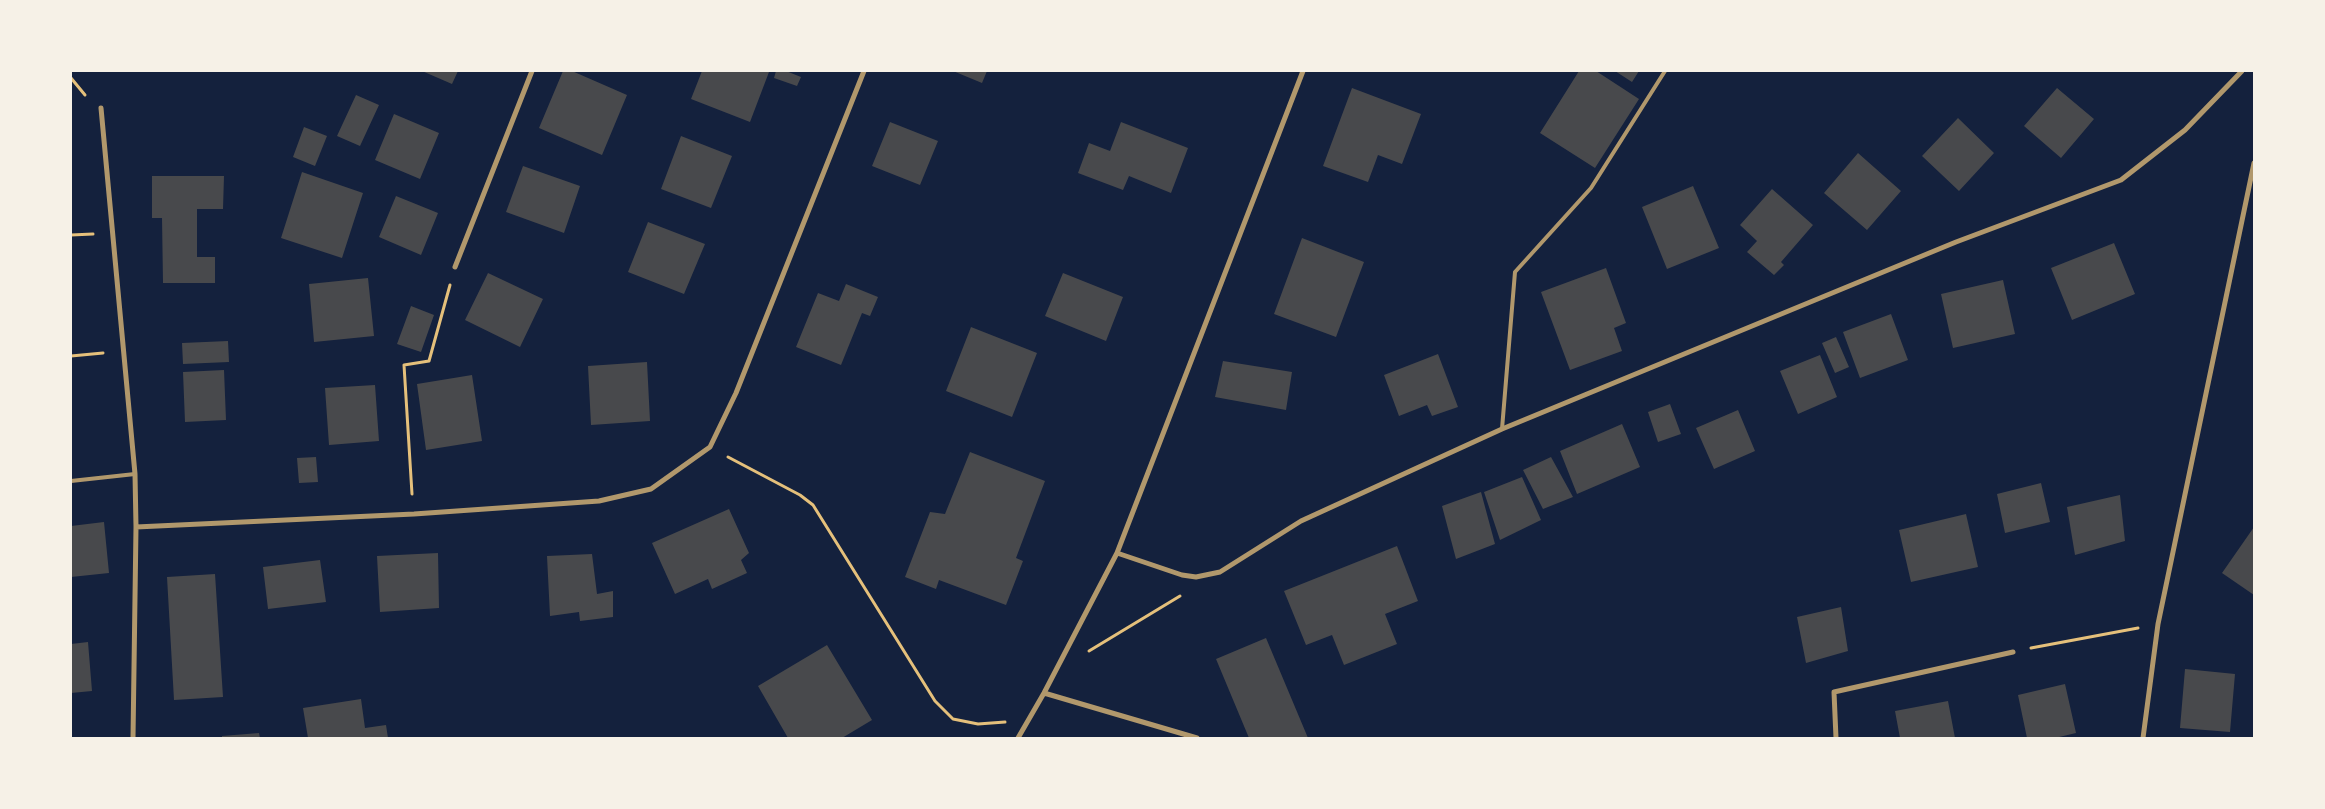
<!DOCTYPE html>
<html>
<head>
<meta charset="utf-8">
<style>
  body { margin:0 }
  #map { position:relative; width:2325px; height:809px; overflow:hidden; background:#14213d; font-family:"Exo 2",sans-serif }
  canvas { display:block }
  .frame { position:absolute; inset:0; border:72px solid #f6f1e7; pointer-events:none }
</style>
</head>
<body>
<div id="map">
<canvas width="2325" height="809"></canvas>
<div class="frame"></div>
</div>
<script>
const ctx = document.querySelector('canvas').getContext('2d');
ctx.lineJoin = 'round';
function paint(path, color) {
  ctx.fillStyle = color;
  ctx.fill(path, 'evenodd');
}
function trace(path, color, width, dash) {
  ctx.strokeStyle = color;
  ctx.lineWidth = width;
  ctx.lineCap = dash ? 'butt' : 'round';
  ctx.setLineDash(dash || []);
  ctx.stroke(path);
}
paint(new Path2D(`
  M422 71H458L452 84Z
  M563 71H572L627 95 602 155 539 128Z
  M702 71 769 72 750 122 691 99Z
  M776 71H786L801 77 797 86 774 78Z
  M953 71H987L982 83Z
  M1579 71H1596L1639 99 1595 168 1540 133Z
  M1615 71H1639L1632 82Z
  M1352 88 1421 114 1402 164 1378 155 1368 182 1323 166Z
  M2057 88 2094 119 2061 158 2024 126Z
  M356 95 379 105 360 146 337 136Z
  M394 114 439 133 420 179 375 160Z
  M1958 118 1994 153 1959 191 1922 156Z
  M890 122 938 141 920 185 872 166Z
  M1121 122 1188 148 1171 193 1129 176 1123 190 1078 173 1089 143 1110 151Z
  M304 127 327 136 315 166 293 157Z
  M681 136 732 156 711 208 661 189Z
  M1858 153 1901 191 1867 230 1824 193Z
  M523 166 580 186 564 233 506 212Z
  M302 172 363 193 342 258 281 238Z
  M152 176H224L223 209H197V257H215V283H163L162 218H152Z
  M1693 186 1719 248 1667 269 1642 207Z
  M1772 189 1813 225 1781 262 1784 265 1774 275 1747 252 1757 241 1740 225Z
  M396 196 438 213 421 255 379 237Z
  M648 222 705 244 684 294 628 272Z
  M1302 238 1364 262 1336 337 1274 314Z
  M2114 243 2135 294 2072 320 2051 268Z
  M1606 268 1626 323 1614 328 1622 351 1570 370 1541 292Z
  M488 273 543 299 520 347 465 320Z
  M1063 273 1123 297 1106 341 1045 316Z
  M368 278 374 336 314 342 309 284Z
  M2003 280 2015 334 1953 348 1941 294Z
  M846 284 878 297 870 316 862 313 841 365 796 347 818 293 839 301Z
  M411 306 434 315 421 352 397 344Z
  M1891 314 1908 360 1860 378 1843 332Z
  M971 327 1037 353 1012 417 946 391Z
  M1836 337 1849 367 1835 373 1822 343Z
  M228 341 229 362 183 364 182 343Z
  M1438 354 1458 407 1432 416 1427 405 1399 416 1384 375Z
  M1820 355 1837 397 1798 414 1780 371Z
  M1223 361 1292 372 1286 410 1215 397Z
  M647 362 650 421 591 425 588 366Z
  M224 370 226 420 185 422 183 372Z
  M472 375 482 441 426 450 417 384Z
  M375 385 379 441 329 445 325 388Z
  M1670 404 1681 434 1658 442 1648 412Z
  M1738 410 1755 451 1714 469 1696 428Z
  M1622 424 1640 467 1577 494 1560 451Z
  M970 452 1045 481 1016 558 1023 561 1006 605 939 580 936 589 905 577 930 512 945 514Z
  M316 457 318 482 299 483 297 458Z
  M1551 457 1573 497 1543 509 1523 470Z
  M1522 477 1541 520 1500 540 1484 492Z
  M2041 483 2050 522 2005 533 1997 494Z
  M1481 492 1495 544 1456 559 1442 506Z
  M2120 495 2125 541 2075 555 2067 507Z
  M729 509 749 553 741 560 747 573 712 589 708 579 675 594 652 543Z
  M1966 514 1978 567 1911 582 1899 530Z
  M104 522 109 573 71 577V526Z
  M2254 527V595L2222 573Z
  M1397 546 1418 601 1385 614 1397 644 1344 665 1332 635 1306 645 1284 591Z
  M438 553 439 608 380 612 377 556Z
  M592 554 597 594 613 591V617L580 621 579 612 550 616 547 556Z
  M320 560 326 602 268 609 263 567Z
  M215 574 223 697 174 700 167 577Z
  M1841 607 1848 651 1806 663 1797 617Z
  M1266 638 1308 738H1249L1216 659Z
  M88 642 92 691 71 693V644Z
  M827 645 872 720 842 738H788L758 686Z
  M2185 669 2235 674 2230 732 2180 728Z
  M2065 684 2076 733 2055 738H2027L2018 695Z
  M361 699 365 728 386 725 388 738H308L303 708Z
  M1948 701 1955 738H1900L1895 711Z
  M259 733 260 738H222V736Z`), '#48494c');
trace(new Path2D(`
  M71 78 85 95
  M71 235 93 234
  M71 356 103 353
  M728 457 800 495 813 505 935 701 953 719 978 724 1005 722
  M412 494 404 365 429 361 450 285
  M2031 648 2138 628
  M1089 651 1180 596`), '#e5c07b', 3);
trace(new Path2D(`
  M1502 429 1515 272 1591 188 1665 71
  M71 481 135 474`), '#b1986c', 4);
trace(new Path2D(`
  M101 108 135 474 136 527 133 738
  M455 267 532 71
  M136 527 414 514 599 501 651 489 710 447 736 393 864 71
  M1117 553 1182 575 1196 577 1220 572 1301 521 1502 429 1956 242 2121 180 2185 130 2242 71
  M1044 693 1197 738
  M1018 738 1044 693 1117 553 1303 71
  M1836 738 1834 692 2013 652
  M2143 738 2158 624 2254 163`), '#b1986c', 5);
</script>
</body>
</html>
